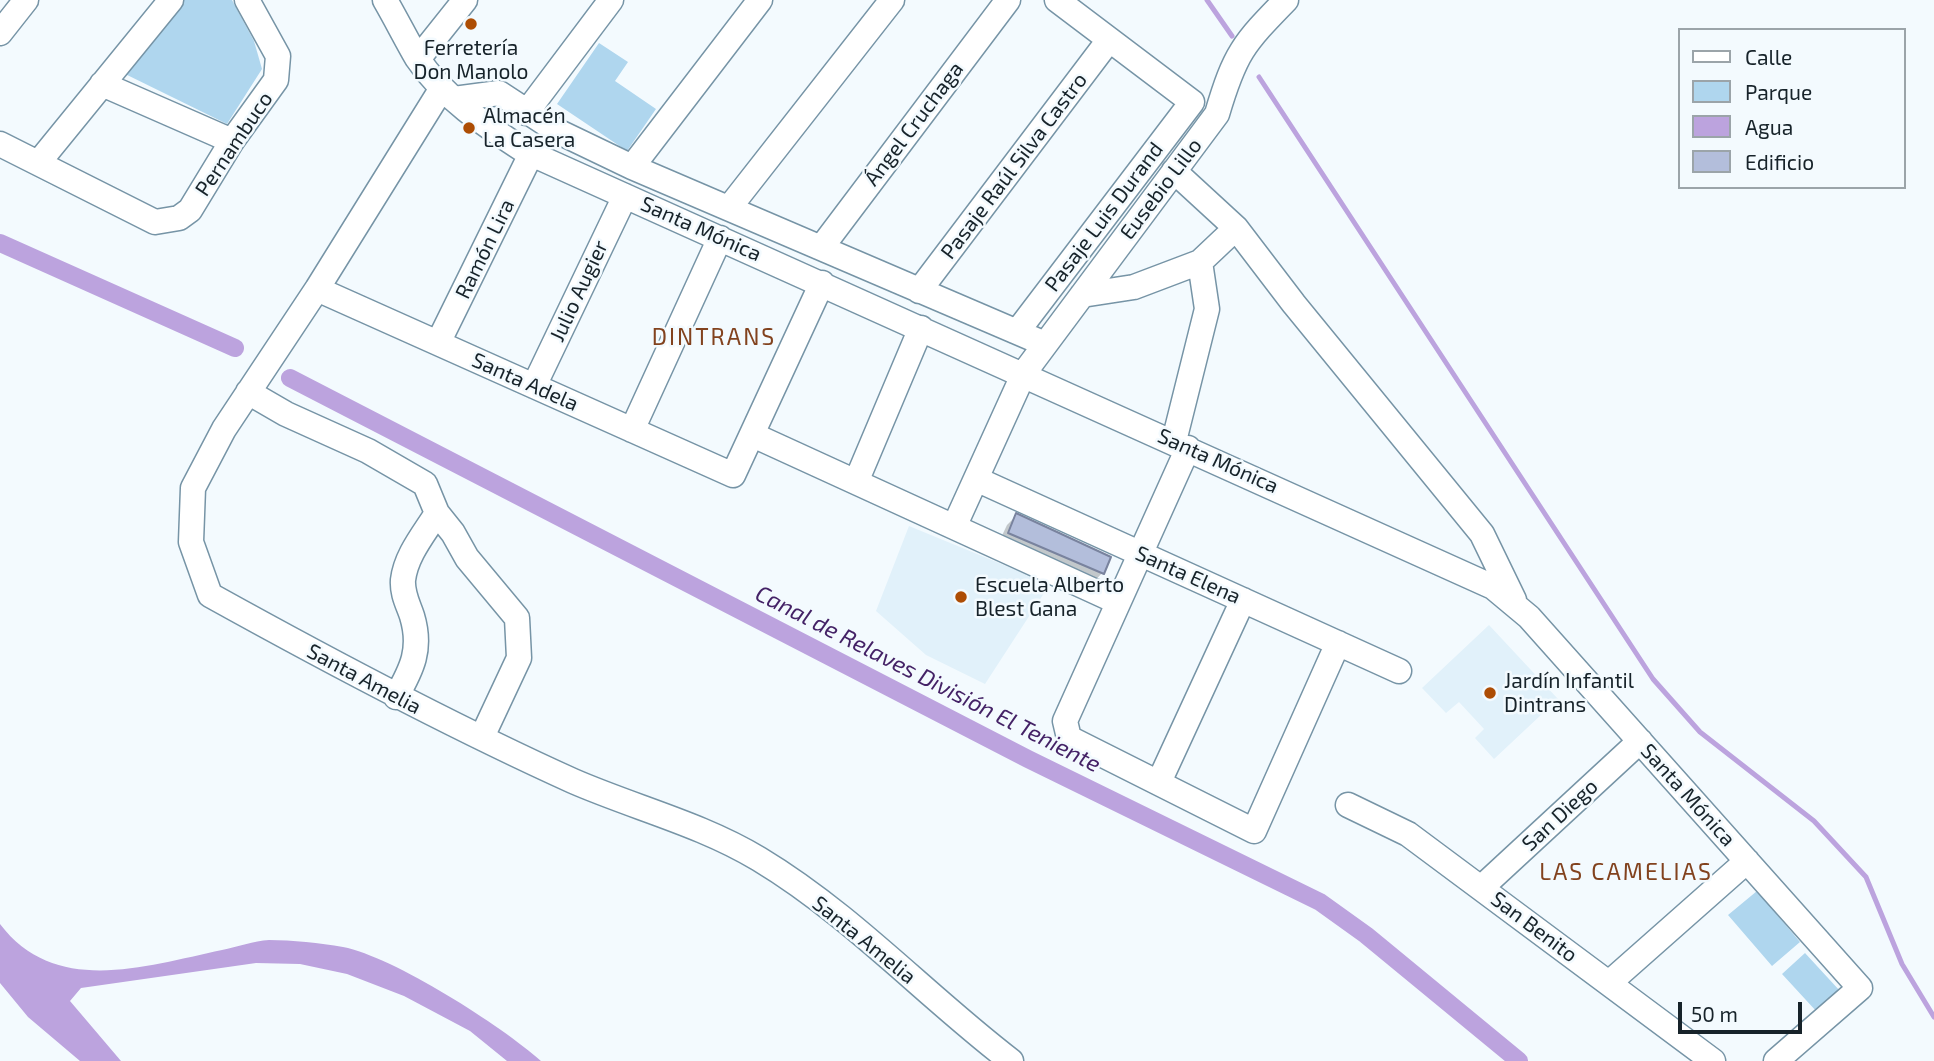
<!DOCTYPE html>
<html>
<head>
<meta charset="utf-8">
<style>
  body { margin:0 }
  #map { position:relative; width:1934px; height:1061px; overflow:hidden; background:#f3fafe; font-family:"Exo 2",sans-serif }
  canvas { display:block }
  .legend { position:absolute; left:1678px; top:28px; width:228px; height:161px; box-sizing:border-box; background:#f3fafe; border:2px solid #9ba4a9; margin:0; padding:9px 12px; list-style:none; font-size:21px; color:#17232a }
  .legend li { display:flex; align-items:center; gap:14px; height:35px }
  .legend b { width:35px; border:2px solid #9ba4a9 }
  .scale { position:absolute; left:1678px; top:1002px; width:124px; height:32px; box-sizing:border-box; border:4px solid #17232a; border-top:0; padding-left:9px; font-size:21px; line-height:24px; white-space:nowrap; color:#17232a; -webkit-text-stroke:5px #f3fafe; paint-order:stroke }
</style>
</head>
<body>
<div id="map">
<canvas width="1934" height="1061"></canvas>
<ul class="legend">
<li><b style="height:9px;background:#fff"></b>Calle</li>
<li><b style="height:19px;background:#afd6ee"></b>Parque</li>
<li><b style="height:19px;background:#bca3de"></b>Agua</li>
<li><b style="height:19px;background:#b3bedb"></b>Edificio</li>
</ul>
<div class="scale">50 m</div>
</div>
<script>
const ctx = document.querySelector('canvas').getContext('2d');
ctx.lineJoin = 'round';
function paint(path, color) {
  ctx.fillStyle = color;
  ctx.fill(path, 'evenodd');
}
function trace(path, color, width, dash) {
  ctx.strokeStyle = color;
  ctx.lineWidth = width;
  ctx.lineCap = dash ? 'butt' : 'round';
  ctx.setLineDash(dash || []);
  ctx.stroke(path);
}
function write(font, color, halo, rows, align = 'center') {
  ctx.font = font + ' "Exo 2",sans-serif';
  ctx.lineWidth = 5;
  ctx.setLineDash([]);
  ctx.textBaseline = 'middle';
  ctx.strokeStyle = halo;
  ctx.fillStyle = color;
  for (const [text, x, y, turn = 0] of rows) {
    ctx.save();
    ctx.translate(x, y);
    ctx.rotate((+turn || 0) * Math.PI / 180);
    ctx.textAlign = isNaN(turn) ? turn : align;
    if (halo) ctx.strokeText(text, 0, 0);
    ctx.fillText(text, 0, 0);
    ctx.restore();
  }
}
paint(new Path2D(`
  M909 526 1050 584 985 684 926 655 876 611Z
  M1489 625 1558 699 1494 759 1475 738 1484 729 1459 702 1446 713 1422 688Z`), '#e1f1fa');
paint(new Path2D(`
  M178 0H232L254 41 262 69 227 124 119 71Z
  M599 43 628 62 615 81 656 109 627 151 557 104Z
  M1757 891 1800 942 1772 966 1728 915Z
  M1805 953 1840 991 1817 1012 1782 974Z`), '#afd6ee');
paint(new Path2D(`
  M0 924C55 997 146 966 222 950 237 947 254 941 269 940 292 940 320 943 343 947 394 957 502 1026 541 1061H507L470 1031 404 996 347 974 300 964 256 963 81 988 70 1001 121 1061H80L28 1017 0 983Z`), '#bca3de');
paint(new Path2D(`
  M1016 516 1109 558 1102 573 1093 583 999 542 1007 525Z`), '#0003');
trace(new Path2D(`
  M1207 0 1232 36
  M1259 77 1653 679 1700 732 1814 821 1866 877 1902 964 1934 1017`), '#bca3de', 5);
trace(new Path2D(`
  M0 243 235 348
  M290 378 1028 759 1320 902 1366 935 1519 1061`), '#bca3de', 18);
const building = new Path2D(`
  M1016 513 1111 557 1104 574 1008 533Z`);
paint(building, '#b3bedb');
trace(building, '#79839e', 2);
const minor = new Path2D(`
  M385 0C396 19 406 39 417 58 444 98 485 125 525 151L1493 587 1529 617 1860 988 1776 1061
  M0 33 26 0
  M418 59 465 0
  M102 84 232 141
  M442 88 317 289 224 429 193 488 191 542 210 595C329 661 449 725 573 781 635 808 701 824 759 859 852 915 926 996 1011 1061
  M454 99 499 93 557 131 632 167 1045 344
  M526 113 611 0
  M0 144 155 222 179 218 190 210 232 141 276 80 278 56 247 0
  M39 162 171 0
  M632 167 760 0
  M1174 171 1236 228 1294 304 1482 534 1514 600
  M729 208 892 0
  M821 248 1008 0
  M317 289 733 475 822 283
  M919 291 1109 40
  M1082 295 1134 287 1200 262 1236 228
  M1017 332 1192 102 1057 0
  M438 343 531 154
  M534 386 625 196
  M248 392 286 414 368 451 425 484 437 513 453 533 467 558 517 618 519 658 482 737
  M632 430 720 238
  M753 435 1118 602
  M1174 441 1207 309 1200 262
  M1188 448 1065 721 1069 738 1254 831 1338 643
  M976 479 1399 671
  M856 482 921 328
  M954 527 1024 373 1217 114C1235 53 1243 44 1286 0
  M396 697C412 669 422 649 412 616 408 604 402 594 403 580 406 555 424 534 437 513
  M1159 782 1243 600
  M1348 805 1408 834 1713 1061
  M1481 888 1640 741
  M1609 983 1747 861`);
trace(minor, '#7694a6', 27);
trace(minor, '#fff', 24);
for (const [x, y, r, color] of [
  [471,24,7,"#ad4d04"],
  [469,128,7,"#ad4d04"],
  [961,597,7,"#ad4d04"],
  [1490,693,7,"#ad4d04"]
]) {
  const dot = new Path2D();
  dot.arc(x, y, r, 0, 2 * Math.PI);
  ctx.fillStyle = color;
  ctx.fill(dot);
  trace(dot, '#f3fafe', 2.5);
}
write('21px', '#17232a', '#f3fafe', [
  ["Ferretería",471,48,"center"],
  ["Don Manolo",471,72,"center"],
  ["Almacén",483,116],
  ["La Casera",483,140],
  ["Escuela Alberto",975,585],
  ["Blest Gana",975,609],
  ["Jardín Infantil",1504,681],
  ["Dintrans",1504,705]
], 'left');
write('21px', '#17232a', '#f3fafe', [
  ["Ángel Cruchaga",914,124,-53],
  ["Pernambuco",234,144,-56],
  ["Pasaje Raúl Silva Castro",1014,166,-53],
  ["Eusebio Lillo",1161,189,-53],
  ["Pasaje Luis Durand",1104,217,-53],
  ["Santa Mónica",701,229,24],
  ["Ramón Lira",485,249,-64],
  ["Julio Augier",579,291,-65],
  ["Santa Adela",525,382,24],
  ["Santa Mónica",1218,461,24],
  ["Santa Elena",1188,575,24],
  ["Santa Amelia",364,679,28],
  ["Santa Mónica",1688,795,48],
  ["San Diego",1560,815,-43],
  ["San Benito",1534,927,37],
  ["Santa Amelia",864,940,39]
]);
ctx.letterSpacing = '2px';
write('23px', '#82421e', '#f3fafe', [
  ["DINTRANS",714,337],
  ["LAS CAMELIAS",1626,872]
]);
ctx.letterSpacing = '0px';
write('italic 23px', '#426', '#f3fafe', [
  ["Canal de Relaves División El Teniente",928,679,27]
]);
</script>
</body>
</html>
